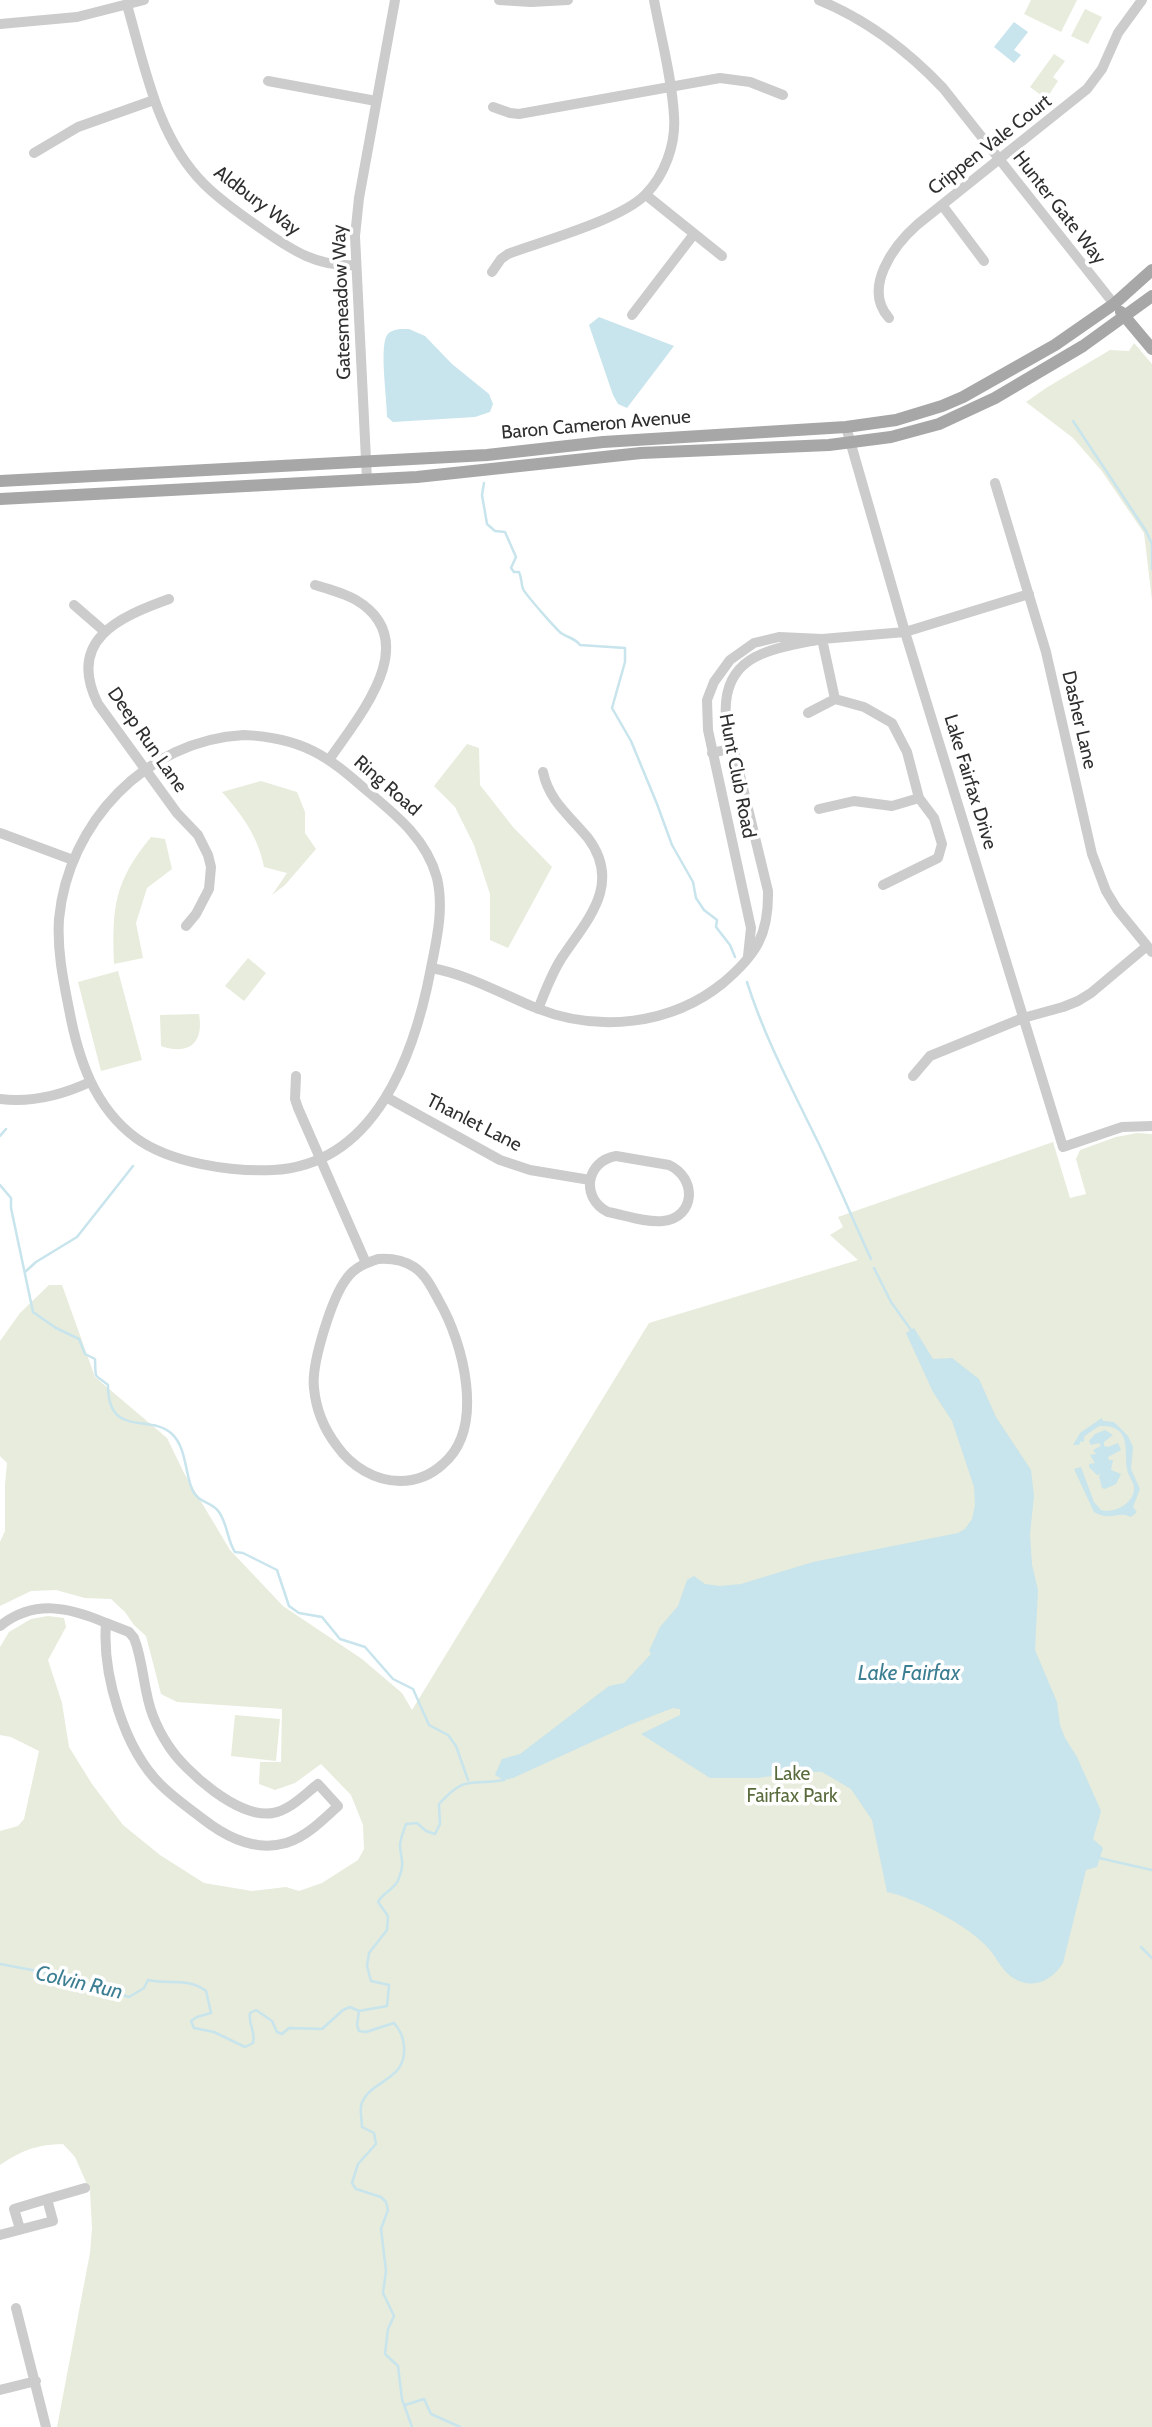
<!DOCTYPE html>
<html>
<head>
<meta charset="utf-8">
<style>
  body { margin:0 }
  canvas { display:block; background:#fff }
</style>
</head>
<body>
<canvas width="1152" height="2427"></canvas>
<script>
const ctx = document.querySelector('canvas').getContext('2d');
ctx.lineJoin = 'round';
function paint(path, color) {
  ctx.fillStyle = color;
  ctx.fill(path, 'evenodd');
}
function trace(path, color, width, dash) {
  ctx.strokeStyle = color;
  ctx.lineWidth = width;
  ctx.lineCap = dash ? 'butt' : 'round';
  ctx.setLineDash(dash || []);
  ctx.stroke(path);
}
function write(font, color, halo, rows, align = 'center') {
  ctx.font = font + ' Cabin,sans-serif';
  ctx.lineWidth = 7;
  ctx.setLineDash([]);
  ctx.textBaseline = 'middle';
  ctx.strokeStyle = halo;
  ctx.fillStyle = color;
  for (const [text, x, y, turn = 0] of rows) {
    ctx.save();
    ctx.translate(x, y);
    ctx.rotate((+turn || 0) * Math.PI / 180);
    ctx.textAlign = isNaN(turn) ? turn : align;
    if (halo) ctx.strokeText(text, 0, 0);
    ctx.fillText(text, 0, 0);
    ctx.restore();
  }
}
paint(new Path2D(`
  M1031 0H1077L1061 32 1024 14Z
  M1085 9 1102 17 1088 44 1071 36Z
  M1054 54 1065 61 1053 77 1058 81 1046 99 1030 87Z
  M1134 343 1152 364V600L1144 533 1101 470 1073 438 1026 402 1046 388 1110 350 1129 351Z
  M467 744 479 748 480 785 513 827 552 867 508 948 490 940V894L474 845 455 807 434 786Z
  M261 781 297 792 305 812V833L316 849 285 885 272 895 287 873 264 867C258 836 242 815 222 792Z
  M151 837 165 839 172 869 147 888 136 923 143 958 114 964C112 907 114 882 151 837Z
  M248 958 266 973 244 1001 225 986Z
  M118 971 142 1060 101 1071 78 982Z
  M199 1014C204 1042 190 1056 161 1046L160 1015Z
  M1137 1133 1152 1134V2427H57L90 2253 92 2228 90 2191 75 2157 63 2144C35 2145 23 2150 0 2165V1831L18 1826 24 1819 39 1751 11 1737 0 1735V1647L9 1632 31 1619 48 1616 64 1618 66 1627 48 1660 62 1703 69 1747 92 1784 123 1825 160 1855 204 1883 252 1891 286 1887 299 1891 322 1883 358 1860 364 1849 363 1825 351 1795 321 1764 295 1783 275 1790 259 1784 260 1762H281L282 1709 177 1702 161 1694 146 1636 134 1625 125 1612 111 1599 85 1598 56 1590 31 1591 0 1606V1542L5 1531V1485L7 1463 0 1456V1341L20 1313 49 1285H62L95 1377 167 1438 184 1473 230 1550 283 1606 362 1659 402 1693 412 1710 649 1323 858 1260 830 1235 843 1227 838 1217 1053 1142 1070 1198 1086 1194 1076 1159 1080 1150 1116 1137Z
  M235 1715 280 1719 276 1761 231 1756Z`), '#e7ecdc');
paint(new Path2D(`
  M1014 22 1028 32 1014 50 1021 55 1014 63 994 47Z
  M599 317 674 346 627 408 618 404 613 395 589 325Z
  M400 329H409L425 336 452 364 489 394 493 404 490 412 475 417 393 422 387 417C387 399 380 352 386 337 389 331 394 330 400 329Z
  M914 1328 933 1359 952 1358 979 1379 996 1417 1031 1470 1034 1496 1030 1534 1032 1565 1038 1590 1035 1650 1057 1702 1060 1725 1065 1738 1077 1757 1101 1811 1093 1839 1103 1848 1097 1867 1086 1870 1063 1963C1051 1981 1034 1990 1013 1978 1002 1971 997 1958 989 1949 971 1927 914 1897 887 1892L872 1820 851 1789 822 1772H799L758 1778H710L641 1734 680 1715V1709L673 1708 629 1725 513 1778 504 1780 495 1775 502 1759 520 1754 609 1686 624 1683 651 1654 649 1651 660 1627 678 1606 687 1580 694 1576 705 1584 720 1586 741 1584 813 1562 958 1533 965 1529 972 1519 975 1505 974 1487 952 1421 933 1392 906 1333Z
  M1102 1418 1103 1421 1114 1422 1128 1436 1133 1447 1131 1469 1140 1489 1133 1507 1137 1512 1131 1517C1119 1510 1110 1522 1094 1512L1074 1469 1081 1467 1094 1502 1101 1510C1113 1514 1133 1504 1134 1490 1135 1482 1128 1477 1127 1469 1124 1450 1132 1424 1099 1426 1096 1428 1087 1434 1084 1437V1442L1081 1441 1079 1445H1073L1080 1433Z
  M1105 1430 1113 1435 1104 1442V1446L1108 1447 1118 1443 1121 1450 1108 1457 1109 1460H1113L1111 1470 1121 1474 1116 1484 1105 1489 1102 1488 1099 1476 1101 1474 1097 1475 1089 1467V1464L1095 1463 1090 1455 1096 1454 1093 1450 1101 1446 1099 1443 1091 1445 1089 1441 1095 1434Z`), '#c8e4ec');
trace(new Path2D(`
  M1073 421 1146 531 1152 544V569
  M484 483 482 495 487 524 495 531 505 532 516 557 511 568 514 572H519C522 578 521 584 523 589 527 596 554 627 561 633 568 638 575 638 580 645L625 648V662L612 708 631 741 657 804 672 845 693 882 696 898 704 910 717 920 716 927 730 945 735 957
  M747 982C764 1036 790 1085 815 1136 835 1176 852 1218 871 1259
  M0 1136 6 1129
  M0 1185 11 1198V1208L33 1312 56 1328 79 1339 85 1354 95 1359C96 1380 93 1373 108 1385 108 1439 150 1413 172 1434 186 1447 185 1472 192 1489 198 1504 212 1501 219 1512 228 1525 227 1540 235 1552L243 1553 277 1570 289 1606 299 1613 322 1617 340 1639 365 1647 393 1679 413 1689 429 1725 448 1735 456 1746 468 1780
  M874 1268 891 1302 911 1330
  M25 1272 36 1262 77 1237 133 1166
  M1099 1858 1152 1870
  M1141 1947 1152 1958
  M0 1964 43 1972 129 1997 144 1988 148 1980C170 1985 188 1977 206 1991L211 2013 197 2017 191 2021 194 2028 214 2032 245 2047 253 2043C256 2030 248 2026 250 2013L256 2010 272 2021 277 2032 282 2034 289 2028 322 2029 343 2010 350 2007 359 2011 387 2006 389 1985 371 1981 367 1966 369 1953 387 1930 388 1916 378 1902C383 1892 396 1889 399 1878 405 1861 401 1861 400 1846 400 1838 404 1831 406 1824L417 1823 426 1831 435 1834 440 1824 439 1804C466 1774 469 1786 504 1780
  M359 2011 357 2025 359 2031 366 2032 394 2023C401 2032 403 2036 404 2047 407 2082 367 2080 361 2106 360 2112 362 2121 362 2127L374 2133 376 2144 358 2164 352 2183 356 2189 381 2197 386 2202 388 2210 381 2229 386 2271 383 2293 394 2316 388 2329 385 2354 398 2366 402 2399 412 2427
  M405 2405 424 2399 431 2414 460 2427`), '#c8e4ec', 2.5);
trace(new Path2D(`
  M499 0 531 2 568 0
  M819 0C868 20 907 50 943 88L1114 304
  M127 5C145 67 157 137 204 184 222 202 243 216 263 230 293 251 318 267 355 265
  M0 24 77 17 144 0
  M268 81 376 101
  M493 107 510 113 519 114 720 78 750 82 783 95
  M34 153 78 127 154 100
  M646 195 722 256
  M942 205 984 261
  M492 272 501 259 508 254C543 241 620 220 645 195 665 175 676 144 674 116 672 78 661 38 654 0
  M632 315 694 234
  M889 318C862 288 894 245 918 224L1087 89 1102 69 1118 33 1142 0
  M846 427 905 632 1063 1147 1122 1127 1152 1126
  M367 480 355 236 359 198 395 0
  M995 483 1046 652 1092 854 1106 891 1117 909 1152 952
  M315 585C329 589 344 593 356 600 425 641 358 717 329 760
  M169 599C119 617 66 640 98 704L177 813 198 835 208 855 211 867 209 889 196 914 186 926
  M74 605 104 631
  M822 639 835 699 864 707 892 723 907 752 919 798 934 818 942 844 938 858 883 885
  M808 713 835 699
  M244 735C268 736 291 740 313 751 333 761 349 775 365 789 395 814 426 838 437 878 444 908 437 938 431 968 415 1053 376 1165 273 1170 231 1172 170 1163 136 1138 94 1107 78 1058 69 1009 63 979 57 950 59 919 68 823 146 740 244 735Z
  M712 753 733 748
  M819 809 854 801 892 806 919 798
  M0 833 73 860
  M748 956 751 928 708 730 707 700 714 682 730 660 754 643 779 637 822 639 905 632 1029 594
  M431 968C467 974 502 994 536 1008 598 1033 671 1025 723 983 756 955 769 935 768 891L726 718C721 653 773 649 822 639
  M538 1009C545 992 551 975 561 959 586 921 623 885 588 838 570 816 549 801 543 772
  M296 1076 295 1099 298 1108 366 1263
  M913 1076 930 1056 1023 1018 1063 1007 1078 1001 1091 993 1147 946
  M386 1097 500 1160 530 1170 590 1180
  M0 1099C31 1103 62 1095 90 1082
  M616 1156 669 1165C697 1178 696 1217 663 1221 646 1223 624 1215 608 1212 580 1198 586 1161 616 1156Z
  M378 1259C391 1258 403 1260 414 1267 426 1275 432 1288 439 1301 463 1342 486 1428 443 1464 431 1475 416 1481 400 1481 375 1481 351 1466 337 1446 324 1429 316 1410 314 1388 311 1364 332 1297 347 1278 355 1267 366 1263 378 1259Z
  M106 1623 129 1632 134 1638C144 1663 143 1691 153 1716 157 1726 162 1736 168 1745 185 1772 239 1819 273 1813 290 1810 304 1795 318 1784L338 1806C323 1820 306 1837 286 1843 255 1852 226 1837 203 1819 189 1808 174 1798 161 1785 124 1749 102 1674 106 1623Z
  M0 1626C34 1599 69 1607 106 1623
  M47 2199 85 2188
  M0 2235 53 2221 47 2199 14 2209 20 2229
  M16 2308 46 2427
  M0 2390 36 2381`), '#ccc', 10);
trace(new Path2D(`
  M1121 312 1152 349
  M0 481 487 455 603 442 846 427 896 420 942 406 963 397 1055 345 1114 304 1152 270
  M0 499 417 477 641 453 829 445 891 437 939 424 995 398 1083 346 1152 296`), '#a7a7a7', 12);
write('19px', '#2f2f2f', '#fff', [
  ["Crippen Vale Court",990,145,-38],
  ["Aldbury Way",257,201,37],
  ["Hunter Gate Way",1059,208,52],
  ["Gatesmeadow Way",342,302,-92],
  ["Baron Cameron Avenue",596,425,-5],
  ["Dasher Lane",1079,720,77],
  ["Deep Run Lane",147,740,55],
  ["Hunt Club Road",737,776,79],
  ["Lake Fairfax Drive",970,782,73],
  ["Ring Road",387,786,41],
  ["Thanlet Lane",474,1123,27]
]);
write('19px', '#596b3c', '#fff', [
  ["Lake",792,1774],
  ["Fairfax Park",792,1796]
]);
write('italic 21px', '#3c7e92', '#fff', [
  ["Lake Fairfax",909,1674],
  ["Colvin Run",79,1983,13]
]);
</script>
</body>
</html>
